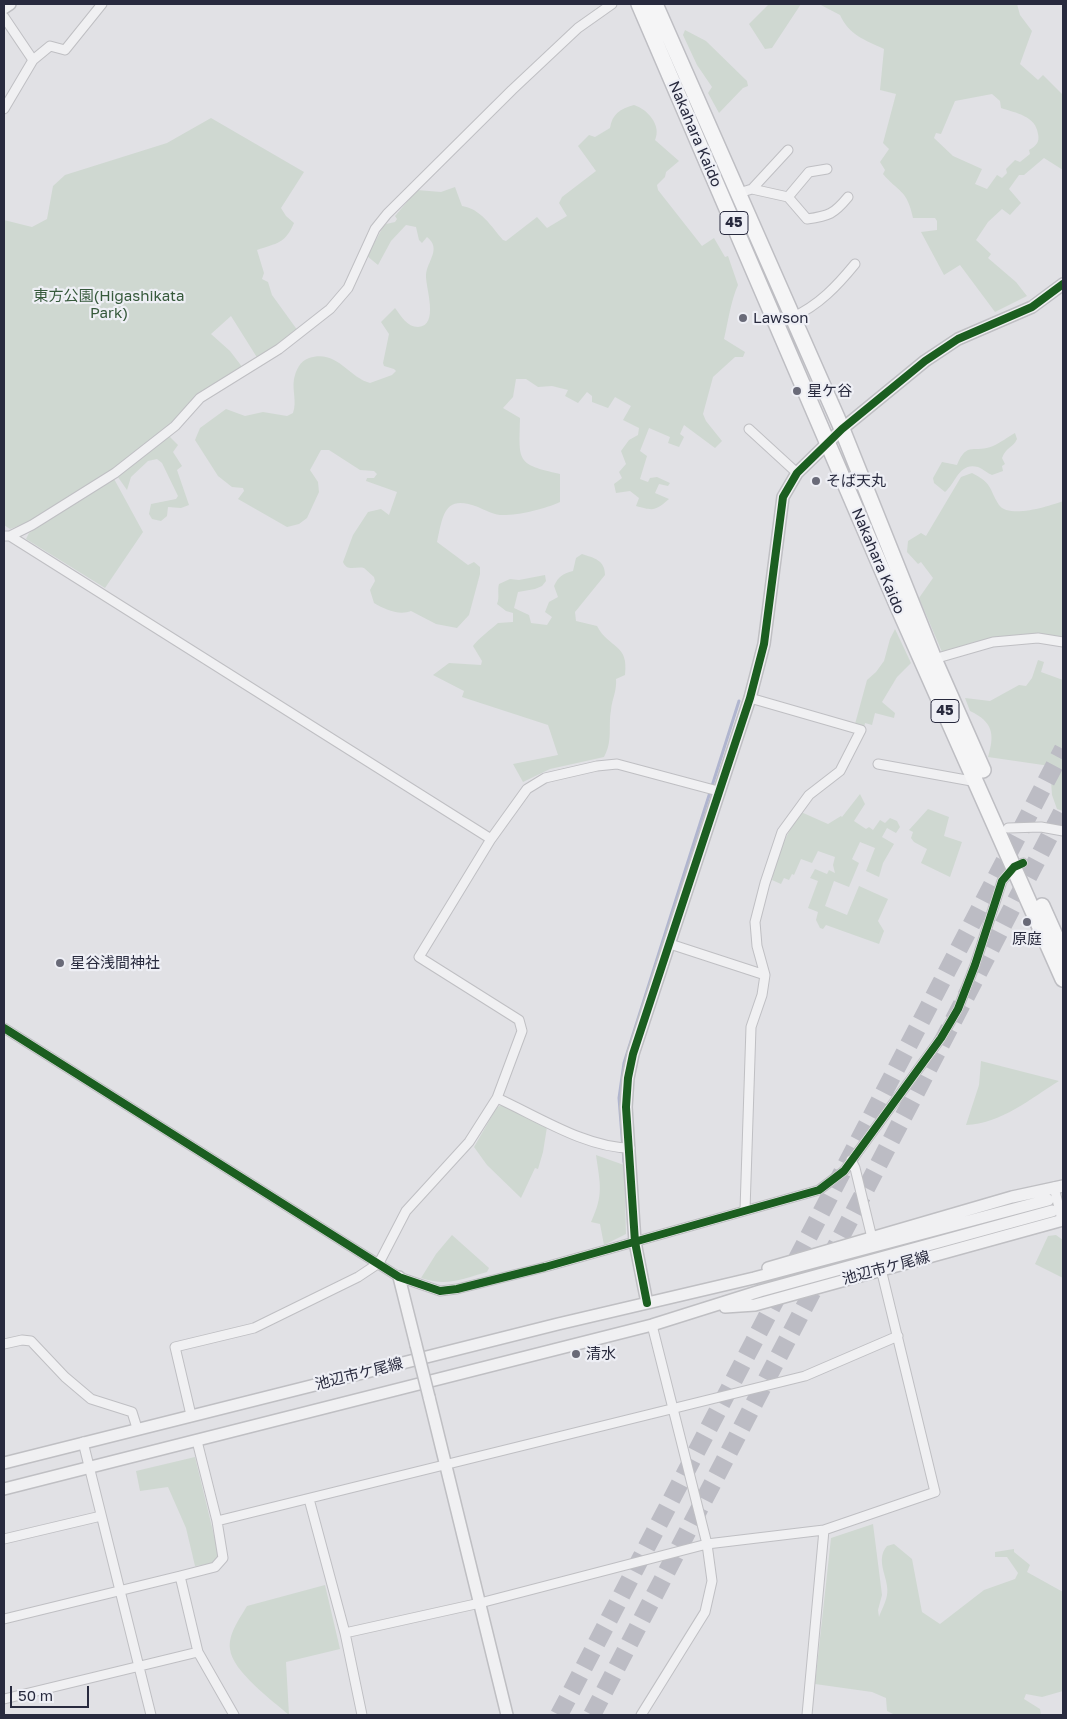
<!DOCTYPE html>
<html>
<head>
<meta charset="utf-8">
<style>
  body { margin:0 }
  #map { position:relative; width:1067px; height:1719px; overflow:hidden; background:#e1e1e5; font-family:"Golos Text",sans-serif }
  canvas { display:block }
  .frame { position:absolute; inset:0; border:5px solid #282a3e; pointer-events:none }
  .scale { position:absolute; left:10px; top:1686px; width:79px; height:22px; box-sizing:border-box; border:2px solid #282a3e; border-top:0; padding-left:6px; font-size:15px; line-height:18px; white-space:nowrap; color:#282a3e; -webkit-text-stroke:4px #eeeff5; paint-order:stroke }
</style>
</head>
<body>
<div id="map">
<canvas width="1067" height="1719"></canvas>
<div class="frame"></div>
<div class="scale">50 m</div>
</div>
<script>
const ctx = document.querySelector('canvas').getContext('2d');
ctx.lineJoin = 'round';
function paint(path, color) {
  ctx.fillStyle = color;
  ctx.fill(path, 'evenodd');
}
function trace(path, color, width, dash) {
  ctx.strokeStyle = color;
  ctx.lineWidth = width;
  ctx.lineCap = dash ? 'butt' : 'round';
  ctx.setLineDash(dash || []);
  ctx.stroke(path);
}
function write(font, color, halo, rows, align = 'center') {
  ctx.font = font + ' "Golos Text","Noto Sans JP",sans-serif';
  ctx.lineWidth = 4.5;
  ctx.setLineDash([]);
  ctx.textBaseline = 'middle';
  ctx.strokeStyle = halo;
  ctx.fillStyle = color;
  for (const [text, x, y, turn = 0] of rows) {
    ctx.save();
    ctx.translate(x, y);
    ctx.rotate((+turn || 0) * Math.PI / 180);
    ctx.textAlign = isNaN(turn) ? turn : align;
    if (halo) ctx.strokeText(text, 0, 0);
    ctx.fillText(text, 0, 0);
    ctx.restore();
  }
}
paint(new Path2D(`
  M769 4H801L772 48 765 49 749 24Z
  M819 4H1017L1020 15 1032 31 1020 64 1038 80 1043 75 1063 95V170L1044 158 1024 175H1019L1009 189 1021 203 1010 215 1002 209 988 222 976 240 991 254 988 258 1016 282 1027 296 995 312 960 265 944 275 921 232 937 230V221L935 218H913C907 189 898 192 883 174L885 170 880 162 889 149 883 143 896 94 880 90 884 49C865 40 849 35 840 15ZM992 94 1000 101 1001 108C1016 113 1036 116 1038 134 1040 142 1036 146 1029 150L1030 154 1020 162 1015 160 1006 169 1007 173 1002 178 997 175 987 189 975 184 982 169 953 156 934 138 936 133 941 134 955 101Z
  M685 30 706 41 747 81 748 86 743 88 719 113 708 93 712 87 697 65 683 35Z
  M634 105C647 109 662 125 655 140L679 161 666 172 665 177 657 185 658 190 702 246 714 238 725 257 728 256 738 285C731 300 728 322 724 339L745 352 743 357H735L713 377 703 414 706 421 722 441 715 448 684 425 680 434 684 437 679 447 668 443 670 437 649 428 640 451 647 456 640 479 648 482 650 478 657 477 670 483 668 486 659 484 655 493 669 499C655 511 654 511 636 506L639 498 630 491 616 493 614 484 622 478 619 472 626 464 621 451 629 440 638 435 639 428 623 420 631 406 615 397 608 408 592 402V396L587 392 578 403 565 396 568 390 552 386 538 387 526 379H516L513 397 503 408 520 418C519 462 516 464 560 474V502C545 509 516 516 500 515 492 514 485 510 478 507 444 494 443 515 437 542L468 565 474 562 480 567V574L469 615 457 628 436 624 411 611C399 616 384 609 374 603L370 590 375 581 374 577 364 568C356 566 347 572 343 562L353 535 368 512 381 509 389 515 397 492 366 481 367 478H374L377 474 374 471 360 470 329 450H321L310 470 318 482 319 492 307 518 299 524 287 527 238 499 244 491 243 488 232 487 218 476 195 440 200 428 226 409 245 416 263 412 287 416 293 413C297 401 292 391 294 379 296 370 300 361 309 358 337 349 348 377 370 383L392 375 396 371 394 369 384 366 383 363 389 334 381 322 395 308C401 316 407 327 418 327 440 326 425 286 426 275 427 261 442 249 427 237L422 243 419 240 416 227 406 225 391 241 378 265 367 256 383 227 386 224 395 222 397 219 395 216 417 190 441 192 455 187 462 206C481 209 491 226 503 240L506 241 537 217 547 228 567 216 559 203 562 197 596 171 578 146 589 135 595 137 610 128C612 114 620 109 634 105Z
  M211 118 304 172 281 208 286 216 294 223C285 244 277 243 257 250L264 273 262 279 268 282 272 295 298 331 258 359 231 316 211 334 230 351 243 368 200 397 169 436 178 445 173 452 182 466 177 470 189 505 181 508 168 507 167 516 161 521 152 519 149 514 151 504 176 499 178 496 162 463 157 459 148 461 131 477 127 490 113 470 32 521 10 529 4 525V220L32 227 47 219 53 186 65 175 167 143Z
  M1015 433 1017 439C1013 448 1006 447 1002 458L1005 464 1002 466 1003 471 992 475C987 473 983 469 978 467 959 462 956 483 945 492L934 483 933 478 942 462 957 465C967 440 975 454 993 446 1000 443 1008 437 1015 433Z
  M972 473C993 484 988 487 999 505 1009 519 1050 506 1063 501V638C1021 633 982 642 942 652L919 598 933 578 921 562 918 564 907 552 908 541 921 533 926 536 961 477Z
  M113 477 143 532 105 588 26 539 29 533Z
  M582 554C594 558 605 560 605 575L575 612 576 621 597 626C609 649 629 643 625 675L616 679C617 691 612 699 611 710 608 727 613 741 604 757L550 769 523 782 513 764 558 755 548 725 462 697 464 691 433 675 449 663 481 665 482 661 473 646C478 639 491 629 498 623L513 622V613L506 611 497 604C500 597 497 591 499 584L510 579 519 580 545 575 546 581 542 586 535 589 518 592 514 608 529 615 531 623 547 625 552 617 545 612 549 602 558 597 554 586C559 576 562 574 573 571L576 558Z
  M895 629 911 663 897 677 882 702 895 713 894 718 875 713 872 725 865 723 864 728 855 724 867 680 876 672 884 661 890 639Z
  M1038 660 1044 662 1041 672 1063 680V811L1057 809 1052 795 1050 766 988 757C995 734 993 722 970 711L965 698 990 701 1019 685 1026 686 1032 678Z
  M860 794 865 804 854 821 866 829 869 827 873 830 880 820 885 823 890 818 897 821 900 827 896 833 887 828 882 837 894 844 883 863 879 877 866 871 875 848 860 842 852 859 859 863 849 887 834 881 825 906 847 915 859 886 888 899 878 921 884 931 879 944 826 925 823 929 820 928 816 920 818 912 808 908 818 881 810 878 815 869 827 874 829 870 835 873 833 865 835 857 818 851 812 863 801 859 794 875 792 874 789 880 784 878 781 884 772 880C777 854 786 834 801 812L828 824 841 816 842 817Z
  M928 809 949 817 944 836 962 842 950 877 921 863 927 849 914 842 911 838 913 832 909 830Z
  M981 1061 1059 1081C1031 1098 1001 1124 966 1125L979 1085Z
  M502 1105 547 1127 543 1152 538 1169 535 1168 521 1198 487 1165 474 1147 497 1107Z
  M596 1155 624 1165 626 1234 604 1245 600 1224 591 1222C604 1194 600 1184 596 1155Z
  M452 1235 489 1268 487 1272C462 1279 447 1287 421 1278L436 1254Z
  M1056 1235 1063 1240V1278L1035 1264 1048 1236Z
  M195 1457 219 1556 215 1563 195 1566 186 1528 168 1487 140 1491 136 1471Z
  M873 1524 882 1595 878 1610 879 1617C881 1611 886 1602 887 1595 890 1579 874 1561 887 1546L894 1544 912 1559 922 1612 940 1624 984 1590 1015 1579 1018 1573 1007 1557H995V1552L1014 1549V1552L1030 1565 1027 1572 1063 1592V1691L1042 1697 1026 1694 1024 1699 1040 1709 1041 1715H895L887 1711 886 1698 872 1692 815 1684 831 1538Z
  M325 1585 340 1649 286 1662 289 1715C273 1701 232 1671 230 1649 228 1634 240 1618 247 1606Z`), '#cfd8d1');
trace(new Path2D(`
  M624 1162 619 1098 624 1063 739 701`), '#b0b5cf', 3);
trace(new Path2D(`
  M559 1715 1063 749
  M592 1715 1063 810`), '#bcbcc4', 18, [18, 9]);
const minor = new Path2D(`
  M4 17 33 60 4 109
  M33 60 50 46 65 50 102 4
  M752 189 788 150
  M739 193 752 189 788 197 807 219C829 216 834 214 848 197
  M788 197 809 172 827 169
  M793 317C819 305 837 286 855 264
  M749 429 797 473
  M4 536H10L32 525 115 473 175 426 200 398 279 349 330 309 348 288 375 229 387 214 512 90 578 28 612 4
  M10 536 491 839
  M934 659 993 642 1038 638 1063 642
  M878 764 977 782
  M1008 828 1041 827 1063 831
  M670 944 765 975
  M4 1028 399 1277 440 1291 457 1289 545 1267 819 1190 844 1171 941 1038 958 1009 975 965 1002 881 1014 867 1023 863
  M497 1098C537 1116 586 1148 630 1148
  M851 1160 855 1168 872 1238
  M1054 1187 1062 1220
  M745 1210 751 1027 762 995 765 975 757 946 755 922 765 883 782 832 809 795 840 771 861 730 750 698
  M4 1344 22 1340 31 1341 65 1377 91 1399 132 1412 137 1428
  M191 1415 175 1347 254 1328 358 1277 379 1263 406 1211 469 1142 497 1098 522 1031 519 1020 419 957 491 839 527 789 545 778 597 766 617 764 718 791
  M197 1441 217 1521 805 1376 898 1336
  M83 1442 151 1715
  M309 1499 345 1633 362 1715
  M4 1539 101 1516
  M180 1576 215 1567 223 1558 217 1521
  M4 1619 180 1576 198 1652 234 1715
  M345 1633 480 1603 707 1544 824 1530 935 1492 881 1269
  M4 1699 198 1652
  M641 1715 705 1612 712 1581 707 1544 652 1325
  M807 1715 824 1530`);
const tertiary = new Path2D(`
  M4 8 10 4
  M768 1268 1012 1197 1063 1186
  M399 1277 416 1345
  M647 1303 635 1242 626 1107 628 1078 633 1054 750 698 764 644 783 497 797 473 842 429 925 361 958 339 1032 307 1063 284
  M725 1307 755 1305 1063 1220
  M429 1397 507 1715
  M4 1463 558 1324 754 1278 1048 1200
  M4 1489 652 1325 760 1291 1052 1211`);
const primary = new Path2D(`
  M639 4 898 607 1063 979
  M655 4 842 429 934 659 983 770
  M1042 906 1063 953`);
trace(minor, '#bfbfc3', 11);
trace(tertiary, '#bfbfc3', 14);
trace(primary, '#bebec3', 18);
trace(minor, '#f0f0f2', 9);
trace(tertiary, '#f0f0f2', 11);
trace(primary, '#f5f5f6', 15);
const tertiaryBridge = new Path2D(`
  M416 1345 429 1397`);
trace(tertiaryBridge, '#bfbfc3', 14, []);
trace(tertiaryBridge, '#f0f0f2', 11);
trace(new Path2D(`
  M4 1028 399 1277 440 1291 457 1289 545 1267 819 1190 844 1171 941 1038 958 1009 975 965 1002 881 1014 867 1023 863
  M647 1303 635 1242 626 1107 628 1078 633 1054 750 698 764 644 783 497 797 473 842 429 925 361 958 339 1032 307 1063 284`), '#1b5e20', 8);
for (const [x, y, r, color] of [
  [743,318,5,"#696a78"],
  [797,391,5,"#696a78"],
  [816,481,5,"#696a78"],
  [1027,922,5,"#696a78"],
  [60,963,5,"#696a78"],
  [576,1354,5,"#696a78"]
]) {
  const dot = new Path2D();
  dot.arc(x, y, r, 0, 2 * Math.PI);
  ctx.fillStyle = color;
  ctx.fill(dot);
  trace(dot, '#eeeff5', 2);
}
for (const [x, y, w] of [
  [734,223,28],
  [945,711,28]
]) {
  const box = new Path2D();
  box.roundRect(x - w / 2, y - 11.5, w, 23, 4);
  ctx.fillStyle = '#eeeff5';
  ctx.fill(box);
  trace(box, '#282a3e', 1);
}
write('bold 14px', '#282a3e', null, [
  ["45",734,223],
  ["45",945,711]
]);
write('15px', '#282a3e', '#eeeff5', [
  ["Nakahara Kaido",695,134,67],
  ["Nakahara Kaido",878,561,67],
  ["池辺市ケ尾線",886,1268,-15],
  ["池辺市ケ尾線",359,1374,-14]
]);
write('15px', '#36593b', '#eeeff5', [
  ["東方公園(Higashikata",109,296],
  ["Park)",109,313]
]);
write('15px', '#282a3e', '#eeeff5', [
  ["Lawson",753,318],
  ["星ケ谷",807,391],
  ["そば天丸",826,481],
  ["原庭",1027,939,"center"],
  ["星谷浅間神社",70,963],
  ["清水",586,1354]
], 'left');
</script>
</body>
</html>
